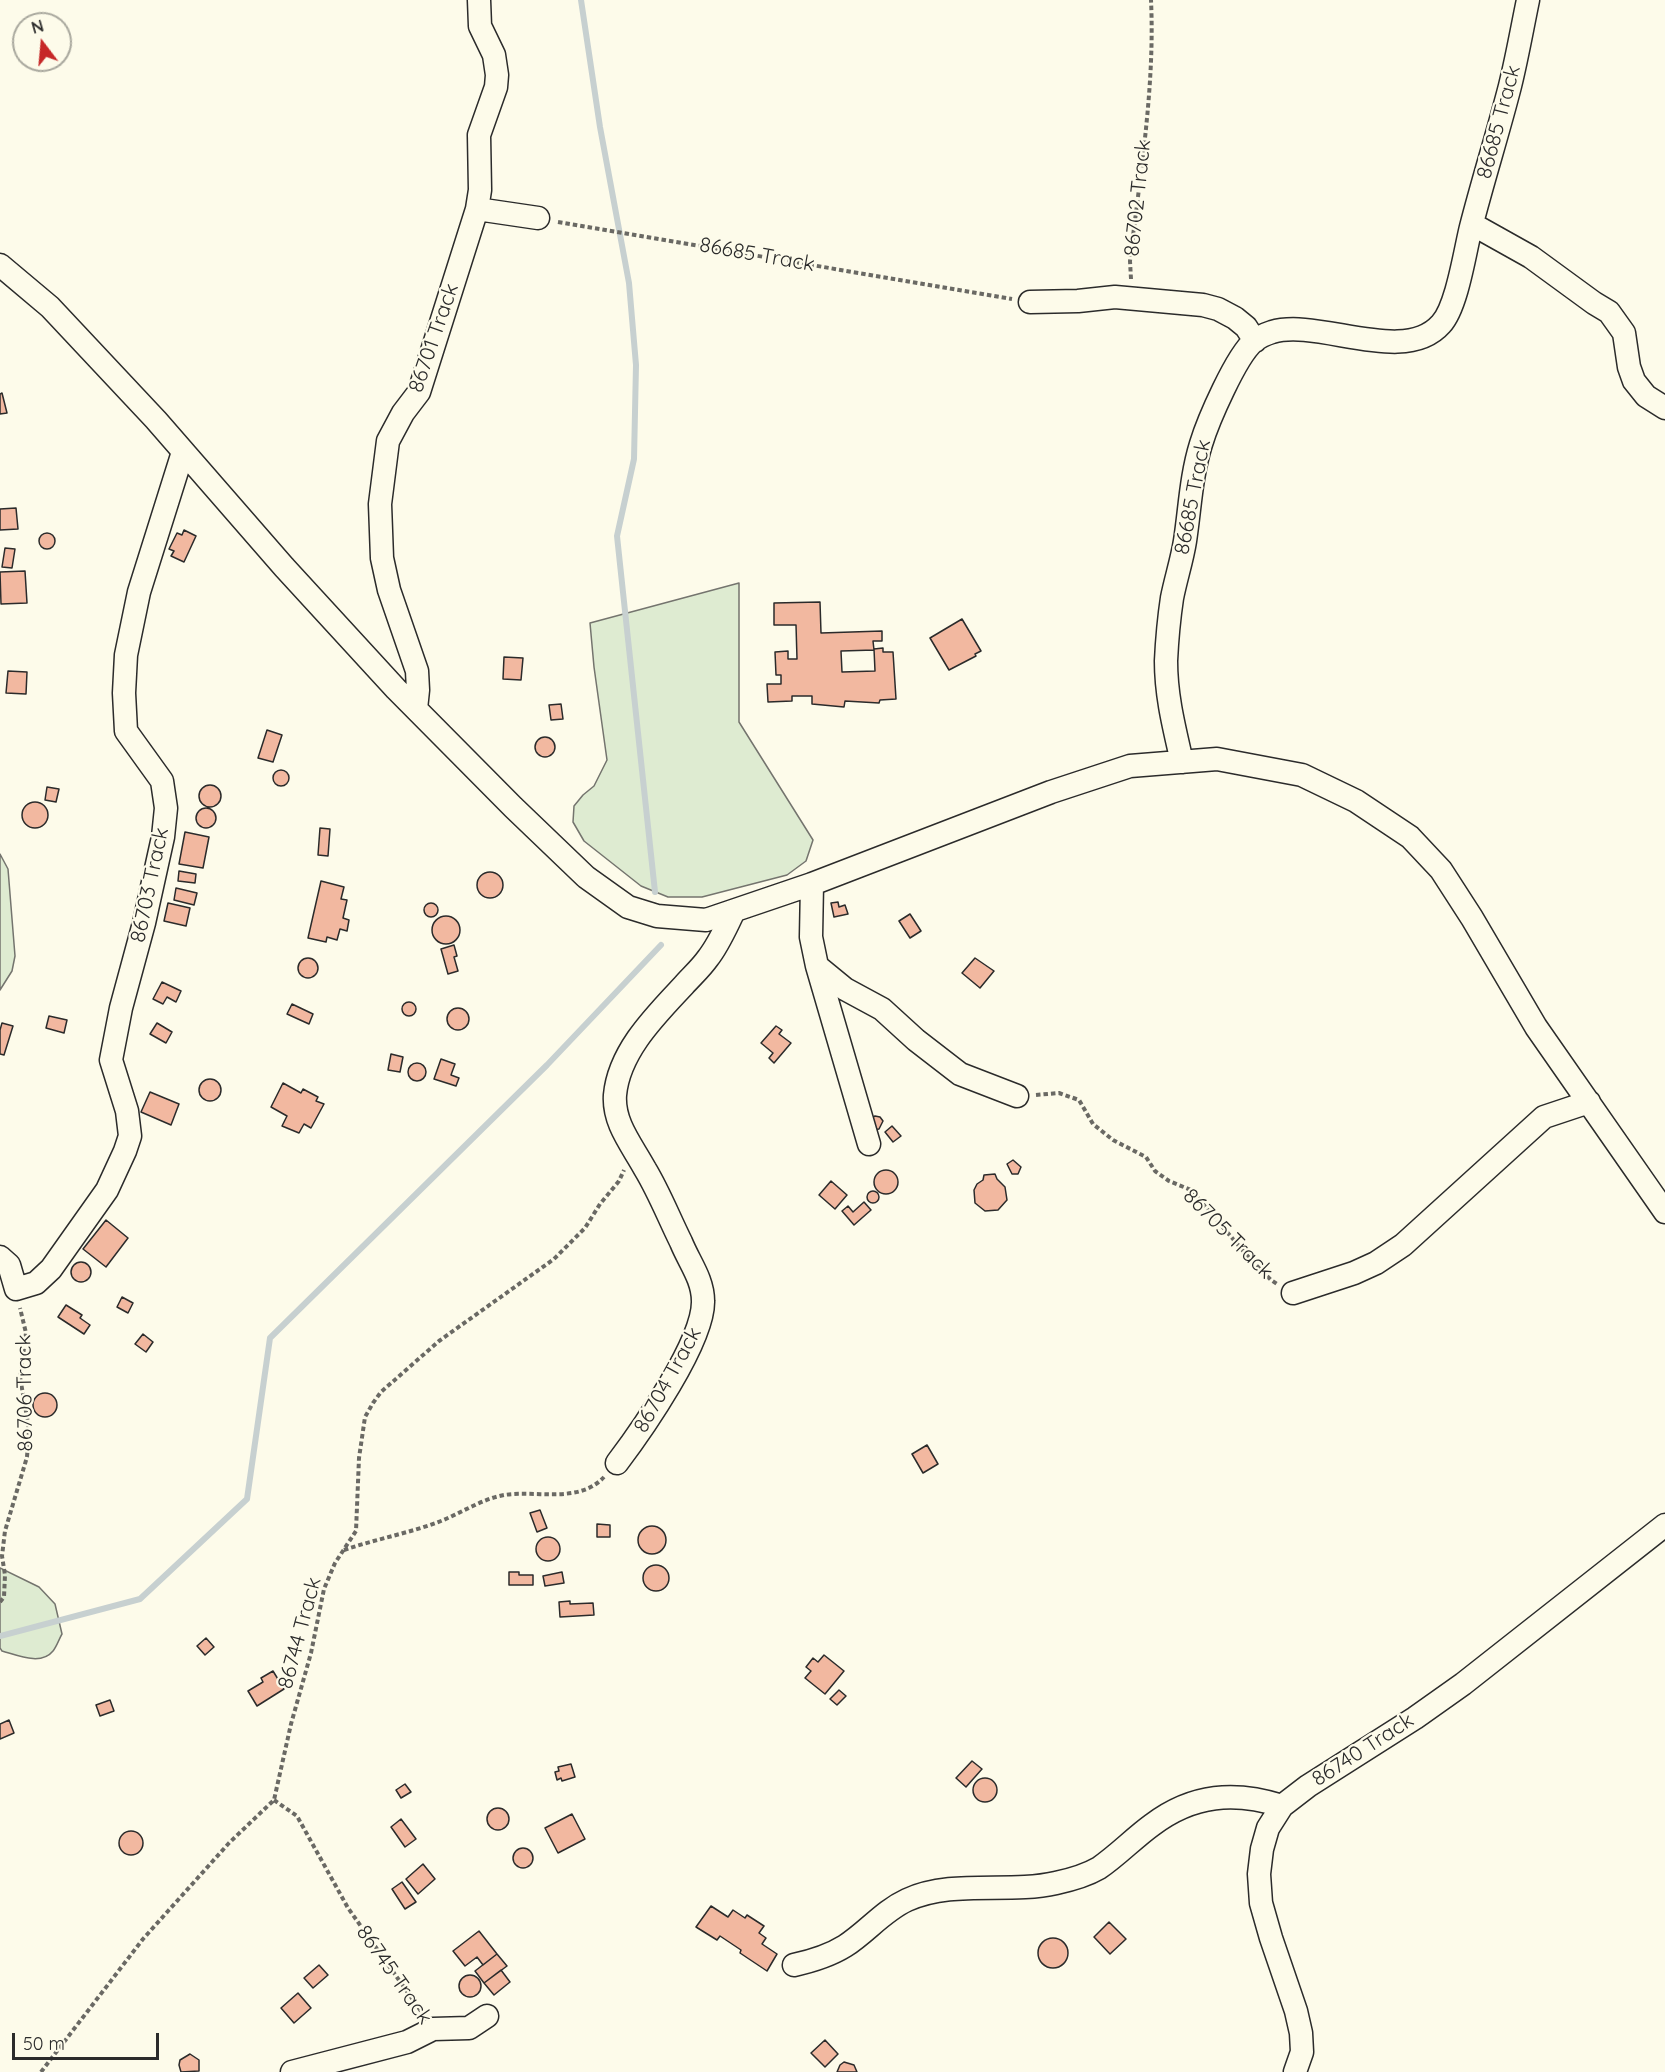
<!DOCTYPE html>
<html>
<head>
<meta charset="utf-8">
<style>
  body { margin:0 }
  #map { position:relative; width:1665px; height:2072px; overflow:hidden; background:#fdfbea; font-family:Quicksand,sans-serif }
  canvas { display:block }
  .north { position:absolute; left:12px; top:12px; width:60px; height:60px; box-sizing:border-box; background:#fdfbea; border:2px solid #a9a89e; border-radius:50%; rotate:344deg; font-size:16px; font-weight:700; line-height:24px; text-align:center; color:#2b2b2b }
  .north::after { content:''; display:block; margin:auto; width:21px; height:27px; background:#c62828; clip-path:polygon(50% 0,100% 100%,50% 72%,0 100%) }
  .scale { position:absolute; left:12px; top:2033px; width:147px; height:27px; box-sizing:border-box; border:3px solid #2b2b2b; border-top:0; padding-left:8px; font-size:18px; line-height:21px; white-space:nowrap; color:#2b2b2b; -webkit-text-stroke:4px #fdfbea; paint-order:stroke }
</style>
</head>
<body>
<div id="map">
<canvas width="1665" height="2072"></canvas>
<div class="north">N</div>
<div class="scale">50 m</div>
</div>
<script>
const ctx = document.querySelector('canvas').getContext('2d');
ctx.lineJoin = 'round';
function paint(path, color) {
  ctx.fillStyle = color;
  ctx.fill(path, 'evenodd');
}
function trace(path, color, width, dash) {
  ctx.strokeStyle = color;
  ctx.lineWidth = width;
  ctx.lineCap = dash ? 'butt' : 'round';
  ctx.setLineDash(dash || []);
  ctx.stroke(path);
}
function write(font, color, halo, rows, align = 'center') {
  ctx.font = font + ' Quicksand,sans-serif';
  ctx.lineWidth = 4.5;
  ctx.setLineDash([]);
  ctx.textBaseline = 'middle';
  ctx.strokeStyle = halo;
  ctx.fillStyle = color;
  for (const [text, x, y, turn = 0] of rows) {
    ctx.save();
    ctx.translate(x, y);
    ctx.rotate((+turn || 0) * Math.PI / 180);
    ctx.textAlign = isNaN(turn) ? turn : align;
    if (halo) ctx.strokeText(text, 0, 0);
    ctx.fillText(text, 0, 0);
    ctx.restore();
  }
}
const green = new Path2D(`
  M739 583V722L813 840 806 861 787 875 702 897H668L641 886 584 841 573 822 574 806 583 795 594 786 607 760 594 667 590 623Z
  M0 854 8 869 15 956 12 971 0 990Z
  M0 1568 39 1587 55 1604 62 1634C59 1639 57 1646 53 1651 41 1666 17 1655 2 1651L0 1648Z`);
paint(green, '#deebd1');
trace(green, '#74746e', 1.5);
trace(new Path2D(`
  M581 0 600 127 629 283 636 365 634 459 617 536 655 892
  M0 1636 140 1599 247 1499 270 1338 547 1065 661 945`), '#c7d0d0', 6);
const building = new Path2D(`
  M2 393 7 413 0 414V394Z
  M16 508 18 529 0 530V509Z
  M184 530 196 536 184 562 171 556 174 551 169 549 177 533 182 535Z
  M39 541a8 8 0 1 1 16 0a8 8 0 1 1-16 0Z
  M5 548 15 549 12 568 2 567Z
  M25 571 27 603 1 604 0 572Z
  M820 602 821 633 882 631V641H873L874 650 841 651 842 672 875 671 874 649 883 648V652H893L896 699 880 700 879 703 845 701 844 707 812 704V696H792V701L768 702 767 684H781V675H776L775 652 788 651V659H797L796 625H774V603Z
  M962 619 981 651 975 654 976 656 949 670 930 638Z
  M504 657 523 658 521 680 503 679Z
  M8 671 27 672 26 694 6 693Z
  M561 704 563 719 551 720 549 705Z
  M267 730 282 735 273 762 258 758Z
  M535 747a10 10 0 1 1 20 0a10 10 0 1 1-20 0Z
  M273 778a8 8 0 1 1 16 0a8 8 0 1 1-16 0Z
  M199 796a11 11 0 1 1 22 0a11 11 0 1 1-22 0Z
  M47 787 59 789 56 802 45 800Z
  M22 815a13 13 0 1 1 26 0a13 13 0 1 1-26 0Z
  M196 818a10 10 0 1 1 20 0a10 10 0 1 1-20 0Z
  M320 828 330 829 328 856 318 855Z
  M185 832 209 837 203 868 179 864Z
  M179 871 196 874 195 883 178 881Z
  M477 885a13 13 0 1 1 26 0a13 13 0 1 1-26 0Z
  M321 881 344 887 341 899 347 900 343 918 349 920 347 931 340 929 337 940 327 937 326 942 308 938Z
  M176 888 197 893 194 905 174 900Z
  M838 902 839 907 845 905 848 914 834 917 831 903Z
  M424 910a7 7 0 1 1 14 0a7 7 0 1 1-14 0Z
  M168 903 190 908 186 926 164 921Z
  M910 914 921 931 910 938 899 921Z
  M432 930a14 14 0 1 1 28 0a14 14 0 1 1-28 0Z
  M454 945 457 956 454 957 458 971 448 974 441 949Z
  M298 968a10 10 0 1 1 20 0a10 10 0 1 1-20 0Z
  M975 958 994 971 980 988 962 973Z
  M162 982 181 991 176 1002 167 997 163 1004 153 999Z
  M402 1009a7 7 0 1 1 14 0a7 7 0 1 1-14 0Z
  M292 1004 313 1014 309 1024 287 1014Z
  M447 1019a11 11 0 1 1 22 0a11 11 0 1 1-22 0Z
  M49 1016 67 1020 64 1033 46 1028Z
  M2 1023 13 1026 4 1055 0 1054V1030Z
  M157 1023 172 1032 166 1043 150 1034Z
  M776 1026 782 1030 779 1034 791 1043 774 1063 769 1058 773 1053 761 1043Z
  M391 1054 403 1057 400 1072 388 1070Z
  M441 1059 455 1064 451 1075 459 1078 456 1086 434 1079Z
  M408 1072a9 9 0 1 1 18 0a9 9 0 1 1-18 0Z
  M199 1090a11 11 0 1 1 22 0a11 11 0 1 1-22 0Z
  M283 1083 301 1093 303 1089 318 1097 316 1101 324 1104 311 1128 304 1124 299 1133 282 1126 287 1116 271 1107Z
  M150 1092 179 1104 171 1125 141 1112Z
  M875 1116 880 1117 883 1121 879 1129 874 1130 871 1118Z
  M892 1126 901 1136 893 1142 885 1132Z
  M1013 1160 1021 1167 1018 1174H1012L1007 1164Z
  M874 1182a12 12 0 1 1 24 0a12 12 0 1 1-24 0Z
  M995 1174 997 1179 1005 1187 1007 1200 998 1210 985 1211 975 1203 974 1190 977 1184 983 1180 984 1175Z
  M831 1181 847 1195 835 1209 819 1195Z
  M867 1197a6 6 0 1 1 12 0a6 6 0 1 1-12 0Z
  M864 1202 871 1210 854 1225 842 1211 848 1206 853 1212Z
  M106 1220 128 1238 106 1267 83 1249Z
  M71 1272a10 10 0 1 1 20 0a10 10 0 1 1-20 0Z
  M122 1297 133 1303 128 1313 117 1307Z
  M66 1305 82 1315 80 1318 90 1325 84 1334 58 1317Z
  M143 1334 153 1342 146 1352 135 1344Z
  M33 1405a12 12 0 1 1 24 0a12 12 0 1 1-24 0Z
  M927 1445 938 1464 923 1473 912 1454Z
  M540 1510 547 1528 537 1532 530 1513Z
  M597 1524 610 1525V1537H597Z
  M638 1540a14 14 0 1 1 28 0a14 14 0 1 1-28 0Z
  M536 1549a12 12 0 1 1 24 0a12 12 0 1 1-24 0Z
  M643 1578a13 13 0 1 1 26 0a13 13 0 1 1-26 0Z
  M509 1572H519V1575H533V1585H509Z
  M562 1572 564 1583 545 1586 543 1576Z
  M570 1601V1604L593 1603 594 1615 560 1617 559 1602Z
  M206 1638 214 1647 205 1655 197 1646Z
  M824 1655 844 1671 825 1694 805 1678 811 1671 806 1667 813 1658 818 1662Z
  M273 1671 284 1689 257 1706 248 1691 263 1682 261 1678Z
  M839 1690 846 1696 837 1705 830 1699Z
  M110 1700 114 1711 100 1716 96 1705Z
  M9 1720 14 1733 0 1739V1724Z
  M972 1761 982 1769 966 1787 956 1778Z
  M571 1764 575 1777 562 1781 561 1778 557 1780 555 1772 559 1771 558 1767Z
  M973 1790a12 12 0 1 1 24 0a12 12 0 1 1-24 0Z
  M405 1784 411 1792 401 1798 396 1790Z
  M487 1819a11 11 0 1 1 22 0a11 11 0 1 1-22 0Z
  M572 1814 585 1839 558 1853 545 1828Z
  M401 1819 416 1839 405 1847 391 1827Z
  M119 1843a12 12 0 1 1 24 0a12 12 0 1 1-24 0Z
  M513 1858a10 10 0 1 1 20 0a10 10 0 1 1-20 0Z
  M423 1864 435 1879 418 1894 406 1879Z
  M402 1882 416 1902 405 1909 392 1889Z
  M711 1906 728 1917 733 1910 745 1918 747 1915 764 1926 759 1933 766 1938 762 1944 777 1954 767 1971 740 1953 741 1950 720 1936 717 1940 696 1927Z
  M1109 1922 1126 1939 1110 1954 1094 1937Z
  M479 1931 497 1954 483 1965 477 1957 465 1966 453 1951Z
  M1038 1953a15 15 0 1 1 30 0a15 15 0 1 1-30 0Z
  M497 1954 507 1966 484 1983 475 1971Z
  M319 1965 328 1975 313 1988 304 1978Z
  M501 1970 510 1982 494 1995 484 1983Z
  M459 1986a11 11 0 1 1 22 0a11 11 0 1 1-22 0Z
  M298 1993 311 2008 294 2023 281 2008Z
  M825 2040 838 2054 825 2067 811 2053Z
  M190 2054 199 2060V2071L181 2072 179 2065 180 2060Z
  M844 2062 854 2065 857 2072H837L840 2065Z`);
paint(building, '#f2b8a0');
trace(building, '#2b2b2b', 1.5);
const minor = new Path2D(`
  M477 209 538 218
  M1472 224 1531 257 1594 303 1609 312 1624 333 1629 367 1634 381 1646 396 1665 408
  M0 265 50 307 156 420 284 567 396 689 513 807 586 877 628 907 657 916 706 920 812 884 1051 792 1130 766 1217 759 1302 775 1356 801 1410 837 1441 870 1472 918 1536 1027 1665 1212
  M1030 302 1078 301 1115 297 1203 305 1218 309 1235 318 1246 327 1255 341
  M416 709 418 690 417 671 389 590 382 558 380 504 388 441 403 413 419 392 477 209 480 190 479 135 496 87 497 75 494 55 480 26 479 0
  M1182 762C1174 727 1166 696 1166 661 1167 640 1169 618 1172 598 1176 578 1182 560 1185 541 1190 508 1191 476 1201 444 1208 421 1236 356 1254 341 1259 337 1266 334 1272 332 1319 318 1404 366 1441 324 1457 307 1465 251 1471 227 1483 180 1498 133 1510 86 1517 58 1522 29 1528 0
  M812 884 811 937 817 966 845 989 882 1009 916 1040 960 1074 1017 1096
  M817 966 869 1144
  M0 1257 9 1265 16 1289 36 1283 51 1269 107 1190 125 1151 130 1136 127 1111 111 1060 121 1008 144 923 163 837 166 808 162 781 126 731 124 693 126 655 139 592 183 452
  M1293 1293 1354 1273 1376 1263 1403 1245 1544 1117 1589 1102
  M617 1463C642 1430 704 1341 703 1301 703 1279 689 1262 681 1242 669 1218 659 1192 645 1169 632 1145 613 1123 615 1095 619 1051 656 1015 684 985 692 976 701 968 708 958 719 944 726 927 734 911
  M794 1965C812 1961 829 1956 845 1946 867 1932 883 1911 907 1900 953 1879 1008 1894 1056 1883 1070 1880 1087 1875 1099 1868 1118 1855 1134 1838 1152 1825 1193 1794 1235 1791 1282 1806
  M292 2072 407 2042 433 2029 469 2028 487 2016
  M1295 2072 1302 2052 1301 2033 1296 2011 1271 1938 1261 1903 1259 1874 1262 1849 1268 1828 1282 1806 1308 1786 1415 1718 1463 1684 1665 1525`);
trace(minor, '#2b2b2b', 25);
trace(new Path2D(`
  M558 222 1012 299
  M1131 279 1130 261C1140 175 1155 87 1151 0
  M1036 1095 1059 1093 1079 1100 1093 1124 1113 1140 1146 1157 1155 1171 1169 1181 1191 1190 1251 1260 1271 1280 1277 1284
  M344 1550C376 1539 410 1533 441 1521 461 1513 482 1499 504 1495 537 1490 579 1504 604 1477
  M0 1602 4 1597 5 1575 2 1556 5 1531 27 1457 29 1429 20 1377 26 1333 20 1308
  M274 1800 297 1816 348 1908 423 2014
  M41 2072 143 1939 229 1843 274 1800 291 1724 311 1653 324 1589 335 1563 356 1531 359 1458 365 1417 373 1403 381 1392 439 1341 554 1259 585 1228 600 1204 619 1181 624 1170`), '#6a6964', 4, [4.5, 3]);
trace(minor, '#fdfbea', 22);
write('21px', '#2b2b2b', '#fdfbea', [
  ["86685 Track",1499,122,-75],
  ["86702 Track",1138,198,-84],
  ["86685 Track",757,255,10],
  ["86701 Track",434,338,-71],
  ["86685 Track",1193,497,-79],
  ["86703 Track",150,885,-78],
  ["86705 Track",1228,1234,45],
  ["86704 Track",668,1380,-61],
  ["86706 Track",25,1393,-91],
  ["86744 Track",300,1633,-75],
  ["86740 Track",1363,1750,-33],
  ["86745 Track",394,1975,55]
]);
</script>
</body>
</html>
